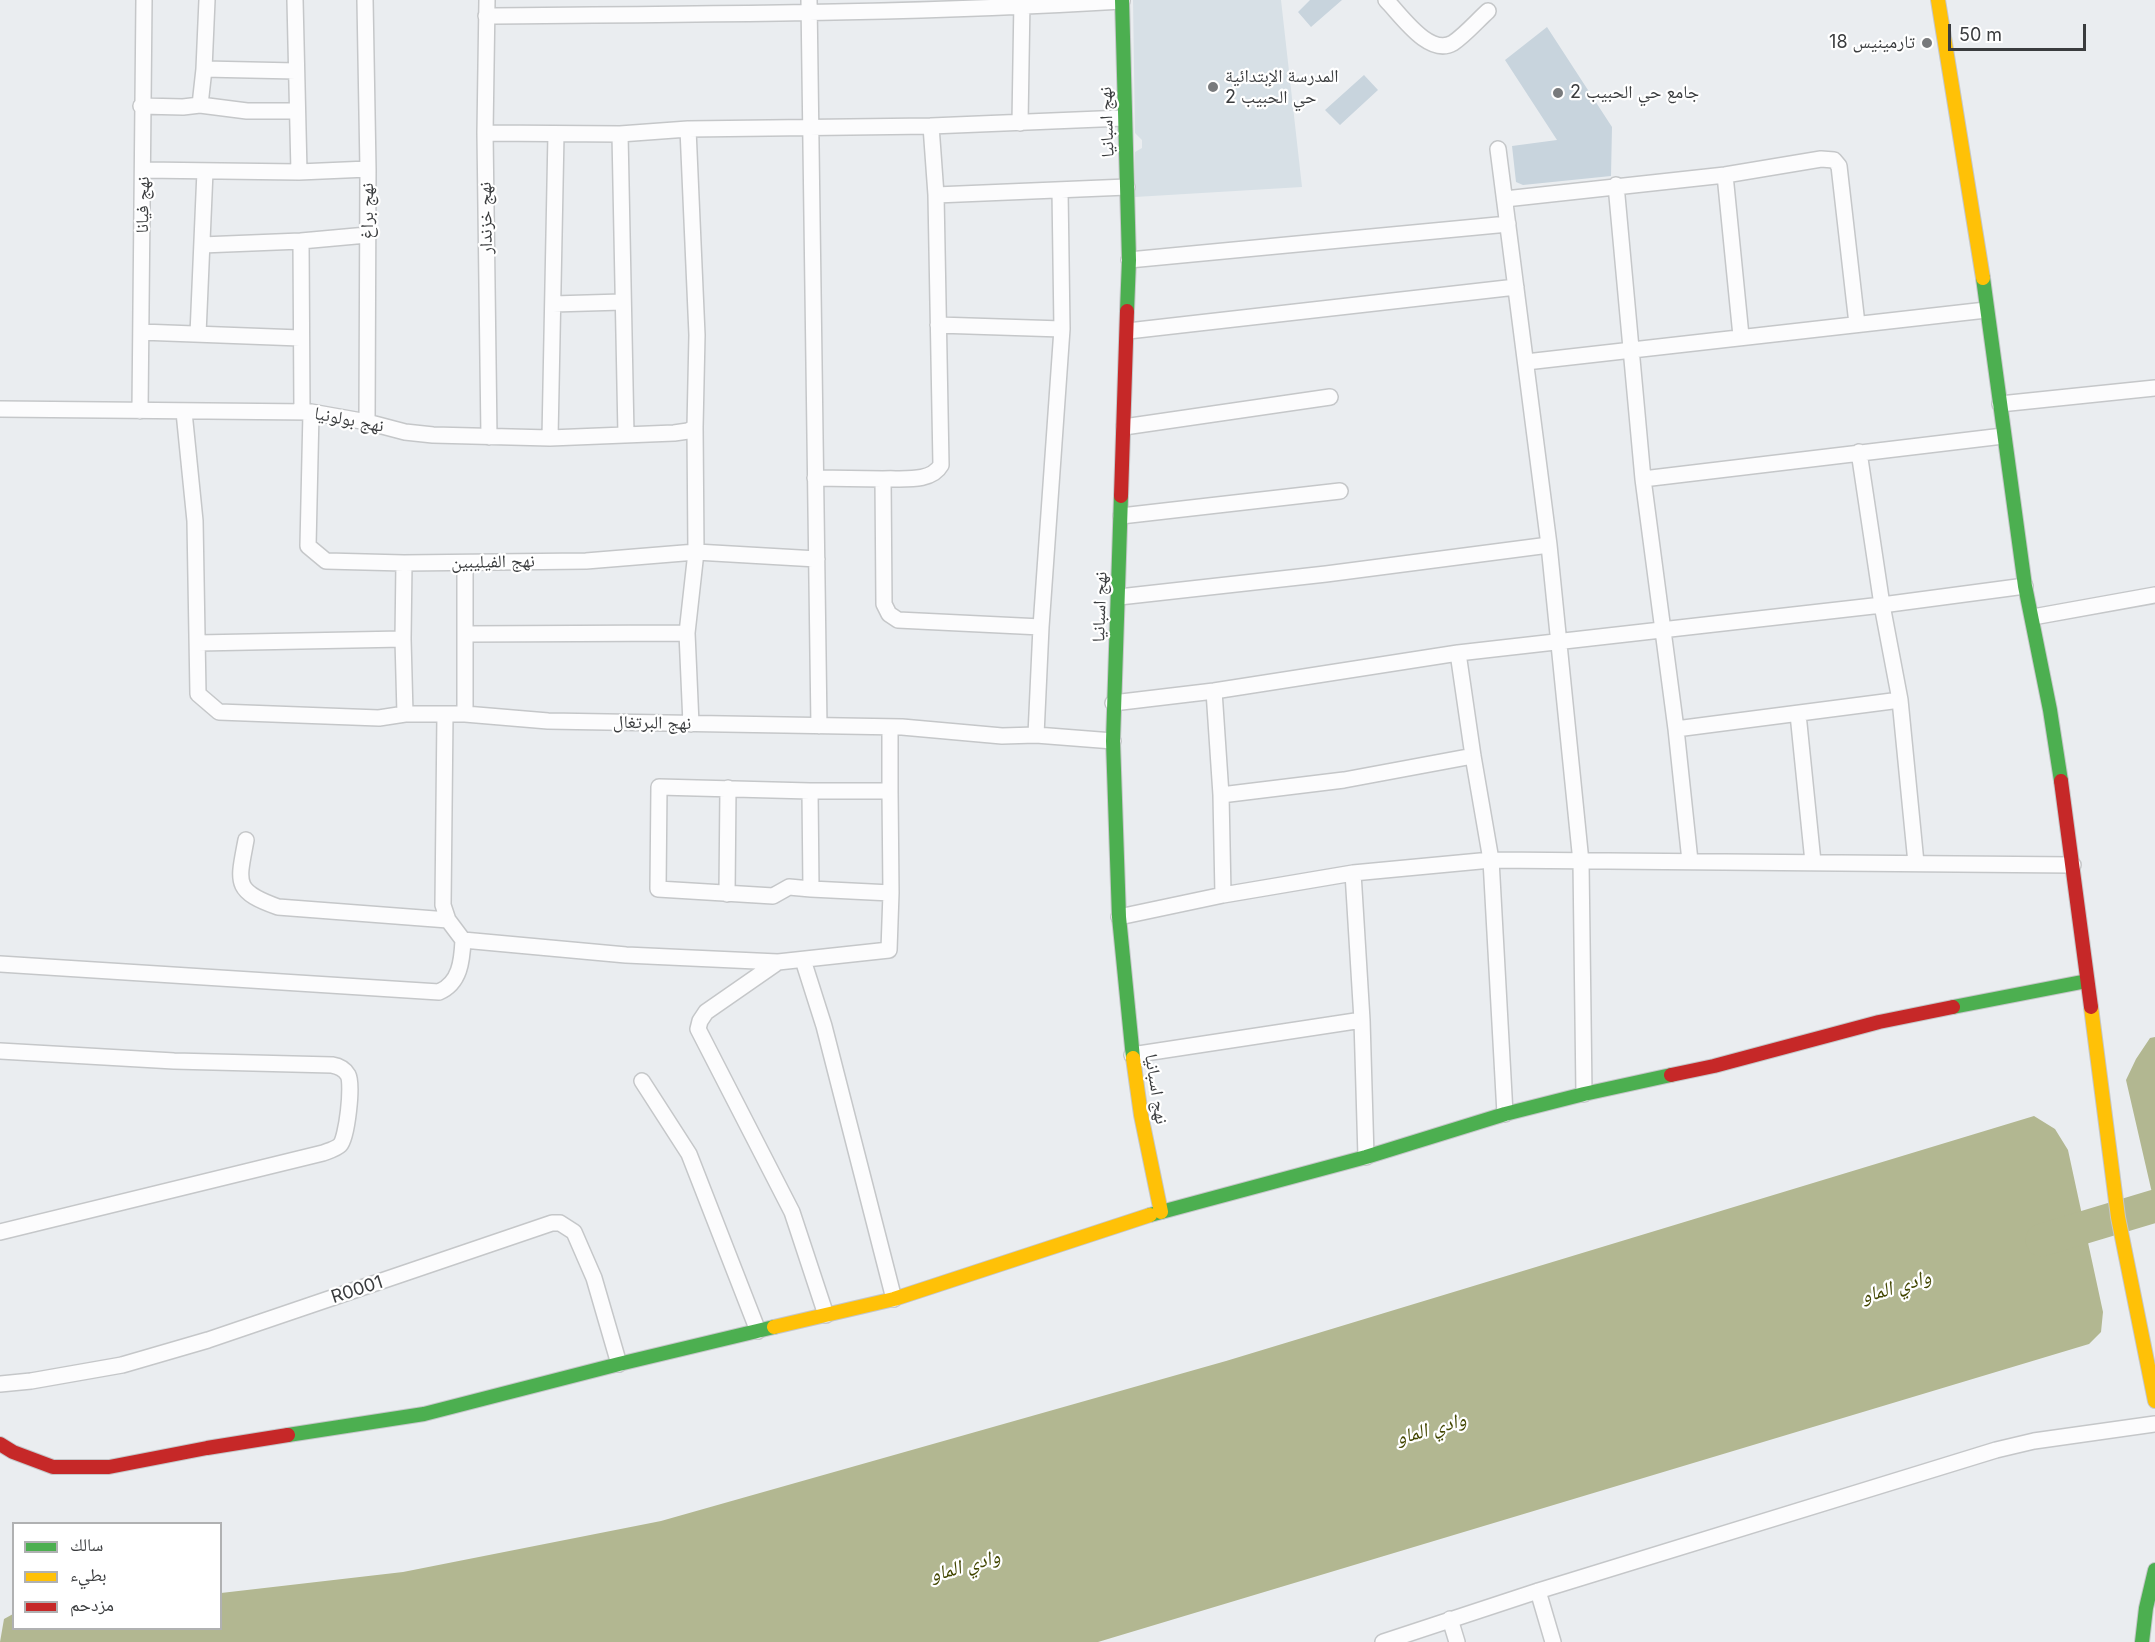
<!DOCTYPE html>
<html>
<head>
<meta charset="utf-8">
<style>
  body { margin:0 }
  #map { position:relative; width:2155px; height:1642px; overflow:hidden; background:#eaedf0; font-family:Inter,"Noto Naskh Arabic",sans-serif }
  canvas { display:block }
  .legend { position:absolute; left:12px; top:1522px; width:210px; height:108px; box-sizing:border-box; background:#fff; border:2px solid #b0b1b2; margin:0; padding:8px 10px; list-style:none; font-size:18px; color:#3a3c3e }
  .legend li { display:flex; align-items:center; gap:12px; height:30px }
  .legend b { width:30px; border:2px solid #b0b1b2 }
  .scale { position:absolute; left:1948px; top:24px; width:138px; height:27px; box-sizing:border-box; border:3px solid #3a3c3e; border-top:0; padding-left:8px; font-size:18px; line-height:21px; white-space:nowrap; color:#3a3c3e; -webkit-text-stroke:4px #fff; paint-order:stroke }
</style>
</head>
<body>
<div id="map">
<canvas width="2155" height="1642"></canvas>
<ul class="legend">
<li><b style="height:8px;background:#4caf50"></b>سالك</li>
<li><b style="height:8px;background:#ffc107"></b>بطيء</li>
<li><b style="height:8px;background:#c62828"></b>مزدحم</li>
</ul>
<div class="scale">50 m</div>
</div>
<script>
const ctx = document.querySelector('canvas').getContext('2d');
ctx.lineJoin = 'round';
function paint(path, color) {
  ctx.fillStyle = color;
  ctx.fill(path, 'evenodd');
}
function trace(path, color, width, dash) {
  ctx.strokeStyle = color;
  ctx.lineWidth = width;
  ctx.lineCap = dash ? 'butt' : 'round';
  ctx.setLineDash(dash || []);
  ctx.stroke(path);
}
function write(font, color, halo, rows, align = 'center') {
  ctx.font = font + ' Inter,"Noto Naskh Arabic",sans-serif';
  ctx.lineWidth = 4.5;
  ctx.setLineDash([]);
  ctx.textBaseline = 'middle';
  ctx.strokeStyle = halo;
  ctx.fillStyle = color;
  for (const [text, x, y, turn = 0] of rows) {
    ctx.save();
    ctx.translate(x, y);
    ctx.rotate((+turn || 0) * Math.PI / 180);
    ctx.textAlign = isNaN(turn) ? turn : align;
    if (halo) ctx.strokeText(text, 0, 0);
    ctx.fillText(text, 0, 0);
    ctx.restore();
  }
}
paint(new Path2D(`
  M1133 0H1281L1302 187 1135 197V152L1142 148V140L1135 133Z`), '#d7e0e6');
paint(new Path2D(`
  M2155 1037V1206L2126 1080 2136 1059 2150 1038Z
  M2034 1116 2055 1129 2068 1150 2103 1312 2101 1332 2089 1344 1098 1642H0L4 1619 13 1614 14 1628H220L221 1593 403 1572 661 1521 1226 1361Z`), '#b2b791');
trace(new Path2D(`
  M2042 1240 2155 1206`), '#b2b791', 33);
paint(new Path2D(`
  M1310 0H1342L1311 27 1298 12Z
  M1547 27 1612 127 1611 176 1523 185 1516 182 1512 146 1557 140 1505 60Z
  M1364 75 1378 90 1340 125 1325 110Z`), '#c8d4dd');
const street = new Path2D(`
  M295 0 299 172
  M365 0 368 169 367 422
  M487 0 485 133 489 437
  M809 0 819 726
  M1386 0C1401 15 1429 57 1453 43 1465 35 1477 21 1488 11
  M486 16C698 14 910 14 1122 1
  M204 69 296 71
  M200 105 247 111H297
  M141 106 183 107 200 105 204 69 207 0
  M1020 123 1022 0
  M688 129 697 335 695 427 696 552 687 633 691 724
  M485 133 620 134 688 129 931 126 1124 118
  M620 134 626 435
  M1498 149 1549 545 1581 862 1584 1094
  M143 170 299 172 368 169
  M1725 175 1741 336
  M1616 185 1643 479 1676 729 1690 861
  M936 195 1127 187
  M1505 199 1725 175 1821 159 1834 160 1839 166 1857 324
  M202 245 301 241
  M1129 260 1508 224
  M553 304 622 302
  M938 325 1062 329
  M1128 331 1516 287
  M141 332 300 338
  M198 334 205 171
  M1526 362 1986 310
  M2000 404 2155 388
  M0 409 311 412 367 422 405 432 433 435 550 438 674 433 688 431 695 427
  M140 411 144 0
  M184 412 195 521 198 694 219 712 379 718 405 714H465L548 721 902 727 1002 736 1036 735 1113 741
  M302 412 301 241 367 235
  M311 412 308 546 326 561 404 563 586 561 696 552 817 559
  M1124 427 1330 397
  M550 438 556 134
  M1859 452 1882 605 1900 700 1916 863
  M815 478 883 479 884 604 889 614 898 620 1041 627 1036 735
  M883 479C902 478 931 483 941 465L936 195 931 126
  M1643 479 2003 436
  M1121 516 1340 491
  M404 563 403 639 405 714
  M1119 597 1326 574 1549 545
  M2033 617 2155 595
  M1041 627 1062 329 1060 190
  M466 634 687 633
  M198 643 403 639
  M1458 653 1473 756 1491 860 1505 1114
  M1214 691 1221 795 1223 895
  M1113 703 1214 691 1458 653 1882 605 2025 586
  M445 714 443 905 448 920 463 940 626 955 778 962 889 950 891 893 811 889 810 791H890L891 893
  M465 714V563
  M1798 714 1813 862
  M1676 729 1900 700
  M810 791 659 787 658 889 773 896 789 887 811 889
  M890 791V727
  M1221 795 1344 780 1473 756
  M246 840C238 883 233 891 278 907L448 920
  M1353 873 1362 1020 1366 1157
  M727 894 728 788
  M1119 917 1223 895 1353 873 1491 860 2073 865
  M803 960 824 1026 894 1299
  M778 962 706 1012 700 1021 698 1029 792 1212 826 1315
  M0 964 439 992C460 983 462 961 463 940
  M0 1051 174 1061 332 1065C338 1066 344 1068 348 1075 353 1084 347 1138 340 1145 336 1149 328 1151 323 1153L0 1232
  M1132 1055 1362 1020
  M642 1081 689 1154 758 1331
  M0 1384 31 1381 122 1365 208 1340 552 1223H560L574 1232 594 1278 619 1364
  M1538 1591 1553 1642
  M1450 1619 1457 1642
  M1383 1642 1538 1591 1996 1450 2034 1441 2155 1424`);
const fast = new Path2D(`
  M1122 0 1129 260 1127 311
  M1983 278 2025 586 2050 710 2061 781
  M1121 496 1113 741 1119 917 1133 1058
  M1953 1007 2087 981
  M1150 1215 1366 1157 1505 1114 1584 1094 1671 1075
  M288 1435 424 1414 619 1364 774 1327
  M2142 1642 2146 1608 2155 1570`);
const slow = new Path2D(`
  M1938 0 1983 278
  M2091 1007 2118 1217 2155 1401
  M1133 1058 1141 1115 1161 1212
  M774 1327 894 1299 1150 1215`);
const jam = new Path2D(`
  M1121 496 1127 311
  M2061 781 2091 1007
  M1671 1075 1714 1066 1879 1022 1953 1007
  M0 1444 13 1452 53 1467H109L207 1448 288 1435`);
trace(street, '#c5c7c9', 18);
trace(fast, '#c5c7c9', 16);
trace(slow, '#c5c7c9', 16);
trace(jam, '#c5c7c9', 16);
trace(street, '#fcfcfd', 15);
trace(fast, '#4caf50', 14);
trace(slow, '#ffc107', 14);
trace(jam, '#c62828', 14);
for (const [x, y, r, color] of [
  [1927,43,6,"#787a7c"],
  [1213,87,6,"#787a7c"],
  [1558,93,6,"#787a7c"]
]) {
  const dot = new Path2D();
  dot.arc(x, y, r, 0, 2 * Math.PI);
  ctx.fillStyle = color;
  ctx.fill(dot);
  trace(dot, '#fff', 2);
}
write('18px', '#3a3c3e', '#fff', [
  ["تارمينيس 18",1915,43,"right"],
  ["المدرسة الإبتدائية",1225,77],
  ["حي الحبيب 2",1225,98],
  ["جامع حي الحبيب 2",1570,93]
], 'left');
write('18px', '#3a3c3e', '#fff', [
  ["نهج اسبانيا",1107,122,-92],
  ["نهج فيانا",143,205,-89],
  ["نهج براغ",368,211,-90],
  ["نهج خزندار",486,218,-91],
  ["نهج بولونيا",349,420,11],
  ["نهج الفيليبين",493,562,-1],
  ["نهج اسبانيا",1100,607,-88],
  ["نهج البرتغال",652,723,1],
  ["نهج اسبانيا",1156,1089,81],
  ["R0001",357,1290,-18]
]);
write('italic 20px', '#424600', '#fff', [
  ["وادي الماو",1896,1287,-17],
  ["وادي الماو",1431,1429,-16],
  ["وادي الماو",965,1566,-16]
]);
</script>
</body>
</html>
